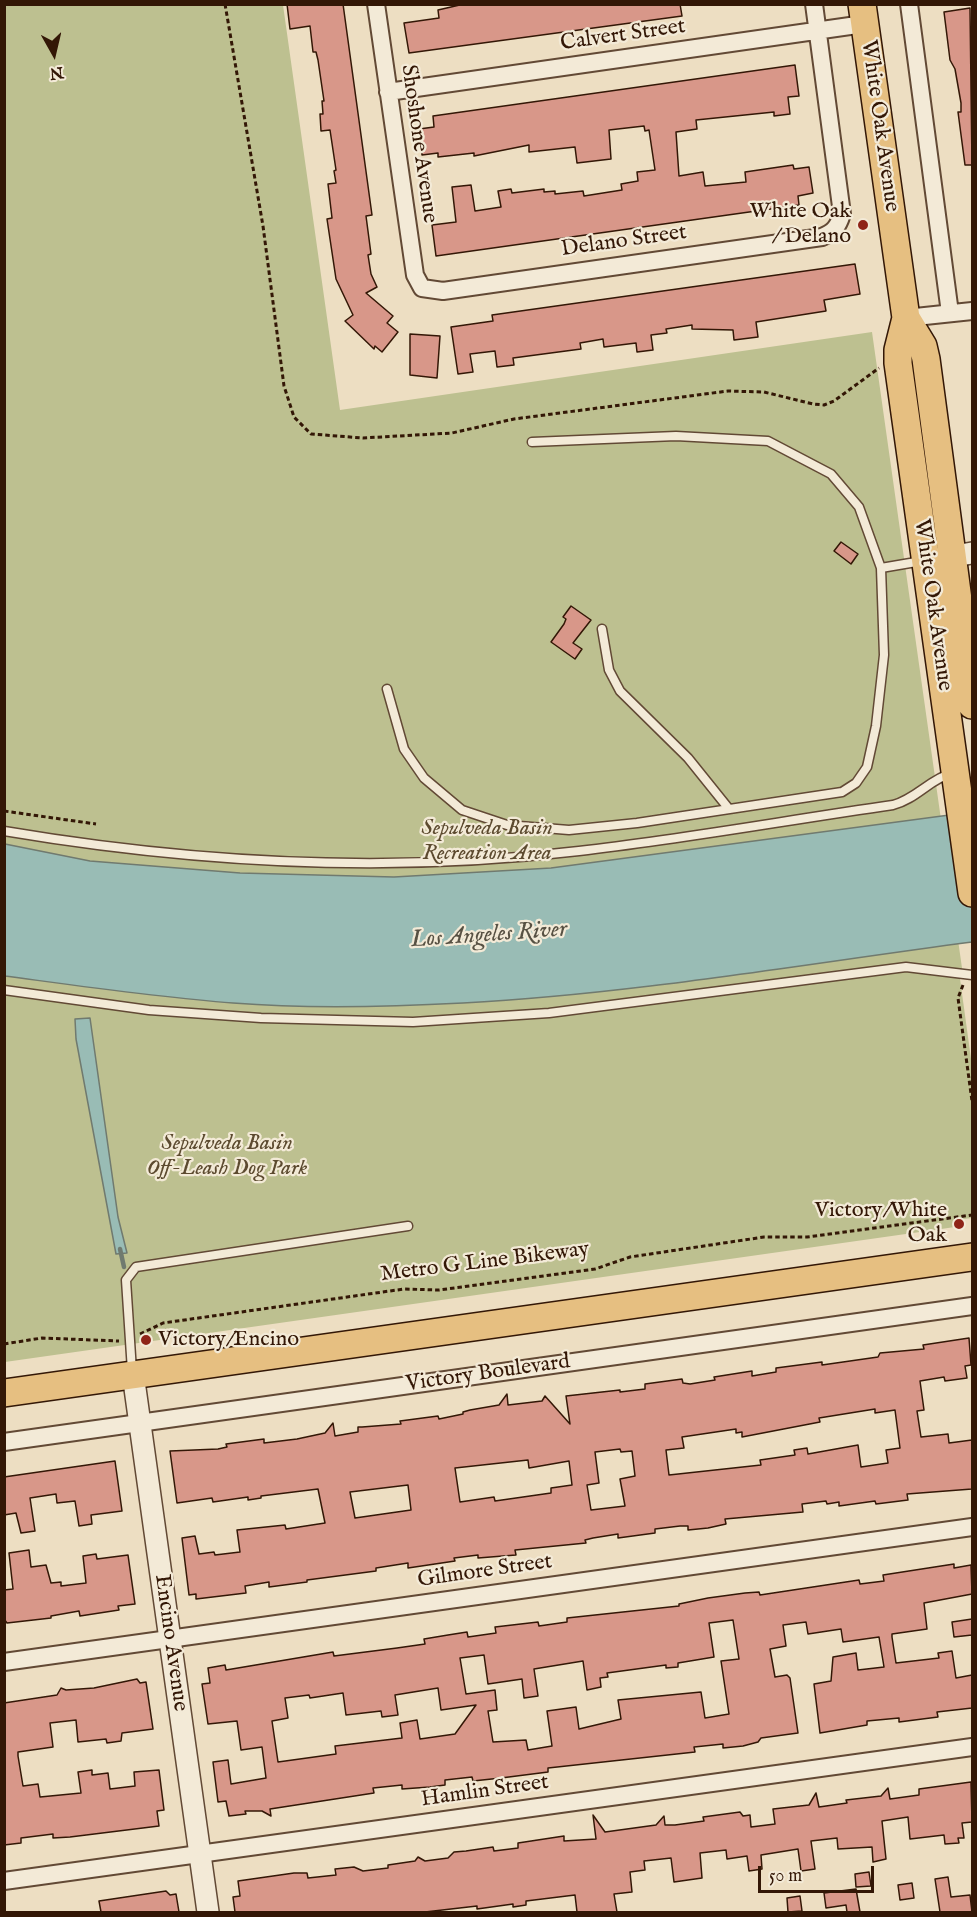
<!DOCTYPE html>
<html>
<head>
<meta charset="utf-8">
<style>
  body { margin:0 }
  #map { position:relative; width:977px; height:1917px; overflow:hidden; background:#eddec2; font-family:"IM FELL English",serif }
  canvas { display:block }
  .frame { position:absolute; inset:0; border:6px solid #331706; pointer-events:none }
  .north { position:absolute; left:24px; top:24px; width:60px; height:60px; -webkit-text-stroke:4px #f3ead7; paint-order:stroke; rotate:172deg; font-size:16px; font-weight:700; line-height:24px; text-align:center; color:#331706 }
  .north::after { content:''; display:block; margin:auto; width:21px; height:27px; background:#331706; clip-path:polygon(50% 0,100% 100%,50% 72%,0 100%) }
  .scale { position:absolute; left:758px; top:1866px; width:116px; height:27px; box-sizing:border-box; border:3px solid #331706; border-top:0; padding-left:8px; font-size:18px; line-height:21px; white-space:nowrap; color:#331706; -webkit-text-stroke:4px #f3ead7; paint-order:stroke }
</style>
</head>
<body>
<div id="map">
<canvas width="977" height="1917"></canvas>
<div class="frame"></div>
<div class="north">N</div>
<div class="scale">50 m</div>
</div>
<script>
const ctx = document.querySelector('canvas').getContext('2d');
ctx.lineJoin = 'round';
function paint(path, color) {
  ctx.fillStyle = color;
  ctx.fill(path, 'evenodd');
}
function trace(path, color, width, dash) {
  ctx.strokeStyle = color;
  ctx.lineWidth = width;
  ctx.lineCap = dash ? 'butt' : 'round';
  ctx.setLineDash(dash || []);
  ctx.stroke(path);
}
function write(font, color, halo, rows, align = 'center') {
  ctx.font = font + ' "IM FELL English",serif';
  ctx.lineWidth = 4.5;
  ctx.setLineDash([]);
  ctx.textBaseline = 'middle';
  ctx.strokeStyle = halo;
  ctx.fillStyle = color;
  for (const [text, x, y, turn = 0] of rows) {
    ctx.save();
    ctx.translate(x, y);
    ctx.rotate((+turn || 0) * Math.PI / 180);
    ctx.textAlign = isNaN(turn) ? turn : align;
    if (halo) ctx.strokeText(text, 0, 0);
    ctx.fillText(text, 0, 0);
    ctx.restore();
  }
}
paint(new Path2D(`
  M4 5H283L340 410 872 332 962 968 960 979 972 1066V1218L955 1220V1227L5 1362Z`), '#bdc090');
const water = new Path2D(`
  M972 812V942C804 964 633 994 463 1003 387 1007 308 1009 233 1003 156 997 80 986 5 976V844L90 861 240 873 394 877 551 868Z
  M90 1018 118 1217 127 1253 116 1254 76 1039 75 1019Z`);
paint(water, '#99bcb5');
trace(water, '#707a6f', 1.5);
trace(new Path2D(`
  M120 1249 124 1267`), '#707a6f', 4.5);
const building = new Path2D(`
  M287 4H343L372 215 366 216 371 254 368 255 371 274 377 287 366 293 393 316 387 323 398 332 382 352 375 346 374 349 345 321 353 315 336 279 327 219 332 218 328 184 336 183 334 171 336 170 330 130 321 131 320 114H323L322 101H324L318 60 316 52H313L310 26 290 29Z
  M464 4H680L682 16 409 53 404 23 439 18 438 10Z
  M970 8 972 165H965L958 112H961V103L955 69 950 60 944 12Z
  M795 65 799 96 788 97 790 114 774 116V112L696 120 697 129 676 132 679 176 703 172 705 186 746 182 745 172 793 165 794 169 809 167 813 193 798 196 799 205 436 256 432 225 456 222 452 187 471 185 475 211 501 207 498 191 511 189 512 193 544 189V192L555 191V194L583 191 584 196 622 190 621 184 638 181 637 172 655 170 649 130 645 131 644 126 609 130 611 159 577 163 575 147 529 152V145L474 156V153L438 157V153L422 155 419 129 434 127 433 116Z
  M855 264 860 294 824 300 826 311 756 322 758 337 734 340 733 330 692 329V325L666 329 667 333 651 335 653 350 637 352 636 343 604 347 603 339 580 343 581 349 513 358 514 365 497 367 495 351 470 354 473 372 458 374 451 327 493 321 492 315Z
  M410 334 440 336 437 378 410 375Z
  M841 542 858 554 851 564 834 551Z
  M571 606 591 620 573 643 582 649 575 659 551 642 564 624 566 619 563 617Z
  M969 1338 971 1365 965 1366 967 1378 945 1381 944 1377 920 1381 924 1410 917 1411 921 1437 948 1434 949 1443 972 1440V1489L907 1494 908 1500 876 1504 875 1501 839 1506V1502L827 1504 826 1501 802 1504 803 1512 725 1519 726 1524 708 1528 688 1530V1526H680L655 1529V1533L618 1538V1534L593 1538 585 1540 586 1543 515 1550 516 1555 503 1556 478 1558V1555L454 1558 455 1561 408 1568V1563L376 1568V1571L307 1580V1582L269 1587V1582L245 1586 246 1593 196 1599V1594L189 1595 182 1538 195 1536 199 1554 214 1552 215 1555 240 1552 237 1530 285 1525 286 1529 325 1523 318 1489 261 1496V1498L248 1500V1497L213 1502 212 1498 177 1503 170 1451 218 1449 227 1447 226 1444 264 1439V1443L297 1439 325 1433 333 1423 335 1436 358 1432V1427H362L401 1424 400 1421 438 1416 439 1419 463 1414V1412L470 1410 499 1405 507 1394 508 1405 542 1401 545 1396 570 1424 566 1396 620 1390V1392L645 1389V1384L682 1379 683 1383 690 1384 715 1380 714 1377 752 1371V1376L776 1372V1368L822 1362V1365L878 1357 880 1353 924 1349 923 1345ZM875 1409V1413L895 1410 900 1448 886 1450 888 1463 861 1467 858 1445 808 1454 807 1448 794 1450 795 1455 760 1460 761 1465 669 1475 666 1450 684 1448 682 1437 736 1429V1433L742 1432V1437L820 1422 819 1418ZM620 1449 621 1452 632 1451 635 1476 620 1479 625 1506 591 1510 587 1485 599 1483 595 1452ZM528 1460 529 1468 569 1461 572 1485 551 1488V1493L495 1501 494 1497 460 1502 455 1468ZM408 1485 411 1510 355 1518 350 1492Z
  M115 1461 122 1511 91 1515 92 1524 79 1526 75 1501 57 1503 56 1494 30 1498 35 1531 21 1533 16 1513 4 1515V1477Z
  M29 1550 31 1567 46 1565 51 1583 61 1582V1586L86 1583 83 1556 96 1554 97 1559 128 1555 135 1604 118 1606 119 1610 80 1616 79 1611 51 1616V1618L7 1623 4 1619V1590L13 1589 9 1553Z
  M954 1564V1568L971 1565 972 1594 924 1603 927 1629 892 1634V1637L896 1663 939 1658 938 1653 952 1651 956 1678 972 1675V1708L937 1712 938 1717 899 1722V1718L867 1721V1725L820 1733 814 1684 831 1681 833 1657 856 1653 858 1670 884 1667 879 1637 843 1642 841 1629 808 1634 806 1622 783 1625 786 1646 770 1649 775 1677 787 1675 790 1678 798 1733 761 1738 758 1742 743 1746 723 1748V1744L694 1747 695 1752 548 1768V1772L501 1778 473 1781 472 1777 445 1780V1785L430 1787 402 1789V1785L373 1788 374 1793 270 1809 271 1816 262 1811H245L246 1814 229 1816 226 1801 218 1802 213 1762 228 1760 231 1784 266 1778 262 1747 241 1750 237 1721 208 1724 202 1684 210 1683 208 1668 225 1665 226 1670 333 1652 334 1656 397 1648 425 1644 424 1639 448 1635 467 1632 468 1637 496 1633 495 1627 538 1622 539 1626 567 1622V1618L679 1606V1604L708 1598 745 1593 759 1592 760 1595 859 1580 860 1584 884 1581 883 1575ZM733 1620 739 1659 721 1661 729 1714 705 1718 701 1692 618 1700 621 1719 579 1729 576 1707 547 1711 552 1746 528 1750 526 1740 493 1742 488 1711 497 1710 495 1690 466 1694 460 1658 484 1655 488 1684 522 1679 524 1698 538 1696 534 1669 583 1661 587 1690 601 1687 600 1678 608 1677 607 1673 666 1665V1668L678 1667V1663L714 1657 709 1623ZM438 1688 441 1710 476 1705 455 1734 420 1739 417 1720 400 1723 402 1738 335 1746 336 1754 278 1762 272 1721 288 1718 285 1698 309 1695 310 1698 343 1693 346 1715 381 1711 382 1717 398 1715 395 1695Z
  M972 1619V1635L954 1637 952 1622Z
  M137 1679 140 1683 146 1682 153 1729 122 1733 121 1741 107 1743 106 1739 78 1742 76 1720 50 1723 53 1747 18 1752V1756L23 1786 38 1784 40 1797 81 1793 78 1772 92 1770V1775L108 1773 110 1789 135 1786 134 1772 159 1770 164 1810 157 1811 159 1826 70 1837 53 1838V1834L21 1838V1843L4 1845V1703L57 1695 61 1688 66 1690 94 1688Z
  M971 1782 972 1822 962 1823 964 1838H958L959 1843 945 1844 944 1835 910 1839 908 1817 882 1821 886 1859 873 1862 872 1847 838 1849 837 1838 811 1841 815 1869 801 1871 798 1849 761 1855 762 1869 749 1871 747 1856 727 1859 726 1850 700 1853 702 1878 674 1882 671 1858 644 1861 645 1870 630 1872 632 1892 614 1894 617 1912H577L575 1895 526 1901V1905L513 1907V1904L477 1909V1906L425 1912H235L233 1897 240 1896 238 1881 294 1873H307L308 1878 336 1875 335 1869 354 1867 363 1871 388 1868V1865L415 1861 418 1857 425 1861 448 1858 454 1852 466 1851 493 1847 494 1851 518 1848V1843L564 1836V1841L596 1839 593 1815 605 1832 656 1825 664 1816 665 1825H675L704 1821 703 1817 740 1812 743 1816 750 1815 751 1827 775 1824 773 1809 809 1805 816 1793 819 1807 847 1803 846 1800 881 1796 888 1788 890 1799 919 1795V1789Z
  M869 1872 871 1886 856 1887 855 1874Z
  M948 1877 951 1897 970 1895 972 1912H940L935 1879Z
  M912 1883 914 1898 900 1900 898 1885Z
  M856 1889 860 1912H847L846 1905 826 1908 824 1893Z
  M166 1891 170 1895 176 1894 179 1912H101L99 1901Z
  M800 1896 802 1911 788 1912 787 1898Z`);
paint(building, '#d89789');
trace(building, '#331706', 1.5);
const service = new Path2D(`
  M881 568 922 561
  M602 629 609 670 620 691 688 758 729 809
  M387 689 404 749 424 778 462 810 507 825 569 830 637 823 842 792 856 783 867 767 876 726 884 655 881 568 859 507 831 474 768 441 676 436 532 442
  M4 831C194 863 387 874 579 851 684 839 788 820 893 805 916 799 930 779 952 773
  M4 990 149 1010 261 1018 413 1022 549 1013 906 967 972 975
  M132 1371 126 1280 136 1267 408 1226`);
const minor = new Path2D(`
  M376 4 415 275 422 288 443 291 822 237C834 232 838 227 842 214L814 4
  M909 4 950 313
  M388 92 864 24
  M906 318 972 311
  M4 1442 972 1306
  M4 1662 972 1527
  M4 1881 972 1747`);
const tertiary = new Path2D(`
  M937 559 972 553
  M133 1374 208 1912`);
const primary = new Path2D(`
  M862 4 906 318 923 346 926 359 972 705
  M906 318 898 350V363L972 893
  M4 1393 972 1257`);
trace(service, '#624935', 11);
trace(minor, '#624935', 20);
trace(tertiary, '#624935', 24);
trace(primary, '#331706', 30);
trace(new Path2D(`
  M225 4 263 226 284 386 294 417 311 434 363 438 452 433 514 419 728 391 764 392 813 404 824 405 834 401 879 368
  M4 811 96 824
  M963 985 958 998 972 1101
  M140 1334 163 1323 404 1289 439 1290 595 1269 630 1257 764 1237H807L972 1215
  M4 1344 42 1338 119 1341`), '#331706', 3, [4.5, 3]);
trace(service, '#f3ead7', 8);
trace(minor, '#f3ead7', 16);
trace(tertiary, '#f3ead7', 21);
trace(primary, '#e6bf81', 27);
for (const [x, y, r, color] of [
  [863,225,6,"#8f2418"],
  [959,1224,6,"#8f2418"],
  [146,1340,6,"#8f2418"]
]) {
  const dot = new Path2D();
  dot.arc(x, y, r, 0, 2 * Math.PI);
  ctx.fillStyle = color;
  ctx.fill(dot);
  trace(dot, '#f3ead7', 2);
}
write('22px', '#331706', '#f3ead7', [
  ["Calvert Street",623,36,-8],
  ["White Oak Avenue",879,126,82],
  ["Shoshone Avenue",418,144,82],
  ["Delano Street",624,242,-8],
  ["White Oak Avenue",932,605,82],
  ["Metro G Line Bikeway",485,1263,-7],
  ["Victory Boulevard",488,1374,-8],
  ["Gilmore Street",485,1572,-8],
  ["Encino Avenue",170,1643,82],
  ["Hamlin Street",485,1792,-8]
]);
write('22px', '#331706', '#f3ead7', [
  ["White Oak",851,212],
  ["/ Delano",851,237],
  ["Victory/White",947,1211],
  ["Oak",947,1236],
  ["Victory/Encino",158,1340,"left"]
], 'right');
write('italic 22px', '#5c4a2f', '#f3ead7', [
  ["Sepulveda Basin",487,829],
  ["Recreation Area",487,854],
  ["Sepulveda Basin",227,1144],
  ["Off-Leash Dog Park",227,1169]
]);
write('italic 24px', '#575143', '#f3ead7', [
  ["Los Angeles River",489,936,-4]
]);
</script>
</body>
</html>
